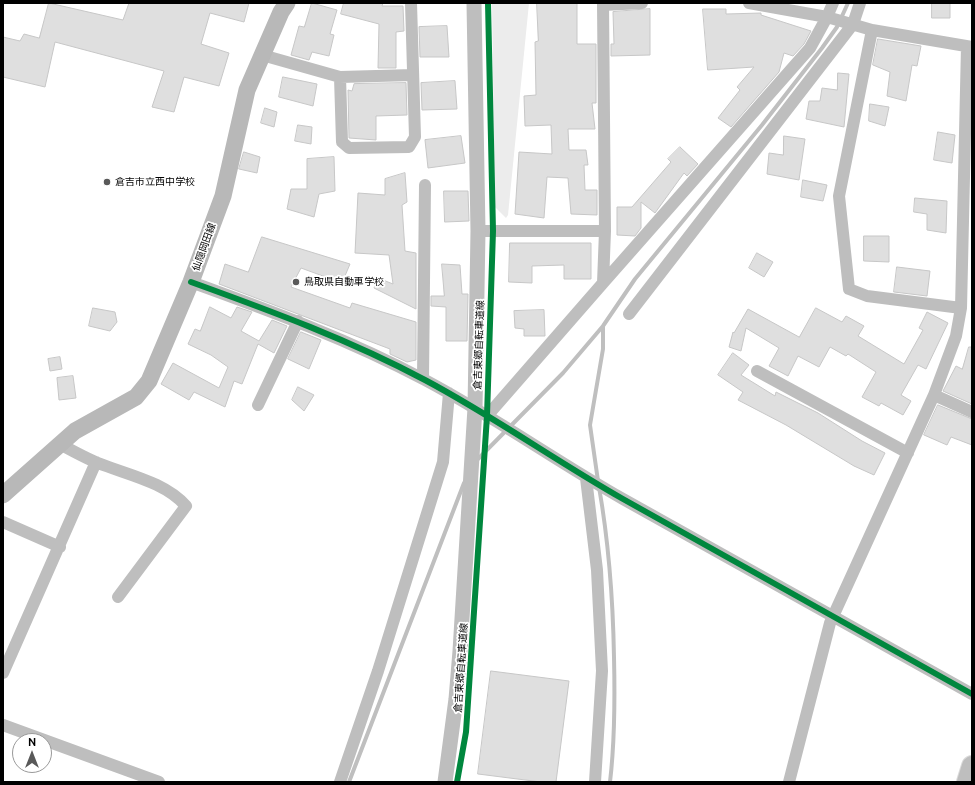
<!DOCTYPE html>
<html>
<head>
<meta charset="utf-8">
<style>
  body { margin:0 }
  #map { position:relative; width:975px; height:785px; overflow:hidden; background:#fff; font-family:Ubuntu,sans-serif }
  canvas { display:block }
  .frame { position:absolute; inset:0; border:4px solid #000; pointer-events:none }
  .north { position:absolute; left:12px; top:733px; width:40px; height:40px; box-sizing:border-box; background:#fff; border:1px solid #999; border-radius:50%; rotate:0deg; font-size:11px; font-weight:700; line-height:16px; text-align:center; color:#000 }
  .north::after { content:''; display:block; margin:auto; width:14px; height:18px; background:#595959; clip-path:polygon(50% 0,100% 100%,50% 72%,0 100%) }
</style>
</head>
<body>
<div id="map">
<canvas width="975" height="785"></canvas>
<div class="frame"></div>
<div class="north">N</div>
</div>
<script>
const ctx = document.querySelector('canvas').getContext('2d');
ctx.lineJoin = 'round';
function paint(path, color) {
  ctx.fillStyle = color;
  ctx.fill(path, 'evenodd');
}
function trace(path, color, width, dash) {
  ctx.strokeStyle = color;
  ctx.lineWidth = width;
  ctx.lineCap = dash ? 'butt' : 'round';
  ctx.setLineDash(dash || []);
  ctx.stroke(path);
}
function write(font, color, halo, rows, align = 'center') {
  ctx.font = font + ' Ubuntu,"Noto Sans JP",sans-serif';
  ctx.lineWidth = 3.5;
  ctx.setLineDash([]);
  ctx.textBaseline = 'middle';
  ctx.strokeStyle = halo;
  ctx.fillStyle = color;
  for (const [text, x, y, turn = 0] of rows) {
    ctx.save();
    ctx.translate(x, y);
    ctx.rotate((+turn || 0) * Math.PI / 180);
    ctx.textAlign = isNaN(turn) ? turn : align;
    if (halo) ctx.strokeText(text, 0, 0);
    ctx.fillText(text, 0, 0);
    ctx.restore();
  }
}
paint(new Path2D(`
  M492 3H529L508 215 506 218 495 207Z`), '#ececec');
trace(new Path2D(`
  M476 461 563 373 603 326 635 279 762 125 822 48 837 27 848 3
  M598 481 590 425 603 349V326
  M599 487C609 544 613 600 614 657 615 699 615 740 610 782
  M349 782 464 483`), '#bfbfbf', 4);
const building = new Path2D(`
  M49 3 123 20 129 3H249L244 22 210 13 201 44 229 53 219 86 184 77 174 112 152 107 164 71 55 42 45 87 3 77V37L20 41 24 34 39 38Z
  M312 3 337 10 330 34 334 35 329 56 312 52 309 60 291 55 299 26 304 27Z
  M344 3H383L382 6H403L404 31 396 32V68H378L379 24 341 14Z
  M537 3H577V44H596V103H592L595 129H568L569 150H586L588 165H584L585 190H597V215L571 214 568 178 547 177 544 218 515 214 519 152 552 154 551 125 525 126 524 96 536 95 535 42 538 41Z
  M932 3H950V18H932Z
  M650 9V55L611 56V44H614L613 12Z
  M703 9H726V14L761 13V15L811 31 804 44 793 56 784 53 779 72 731 127 718 118 740 90 737 87 754 67 708 70Z
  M447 26 449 57H420L419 27Z
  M878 39 921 46 917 66 912 65 906 101 887 96 890 72 873 65Z
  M838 73 849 74 844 127 806 119 809 101H820L822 88 837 90Z
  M283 77 317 84 313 106 279 97Z
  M455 81 457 109 422 110 421 83Z
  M406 83 407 115 376 116V140L349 138 348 90 352 91 354 84Z
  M870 104 889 107 885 126 869 121Z
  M265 108 277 112 274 127 261 123Z
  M298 125 312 127 311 144 295 141Z
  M938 132 955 135 952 163 934 160Z
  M461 136 465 163 428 168 425 140Z
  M784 136 805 139 799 180 767 174 769 153 783 155Z
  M680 147 698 164 687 176 684 173 655 213 641 202V228L635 236 617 235V207H632L671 162 668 159Z
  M244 152 260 157 257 173 239 169Z
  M334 157 335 191 319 194 314 217 287 209 291 189H307V159Z
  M405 173 407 202 402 205 405 251 416 253V309L374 288 378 278 393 284 389 255 355 253 358 193 385 195V179Z
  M803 180 827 185 823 201 801 197Z
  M444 191H468L469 221 445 222Z
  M915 198 947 201 946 233 927 230V214L914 212Z
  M864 236H889V262L864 261Z
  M262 237 350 264 342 283 301 268 291 287 350 308 352 303 416 322V360L407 362 390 354V349L219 284 225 264 248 272Z
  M510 243H591V279H564V265L532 266V283L509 282Z
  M757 253 773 262 764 277 749 268Z
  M442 264 460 265 462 294H468L467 341H446V307L431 306V296H444Z
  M897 267 930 271 927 296 894 292Z
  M210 307 231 318 237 307 252 312 241 331 259 341 272 320 287 326 274 353 258 344 242 384 234 381 225 407 194 392 189 400 161 384 173 363 219 388 228 367 211 355 188 344 195 329 200 331Z
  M93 308 115 312 117 322 110 331 89 326Z
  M816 308 842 322 846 316 864 326 858 336 904 364 923 330 919 328 927 312 948 323 926 369 918 365 901 395 911 401 903 415 881 403 879 406 862 397 876 372 848 354 846 356 830 347 819 367 798 356 788 376 769 366 779 348 746 328 741 351 729 347 733 332 734 333 748 309 799 337Z
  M544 310 545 336H524V329L515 328 514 311Z
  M301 332 321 340 309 369 288 359Z
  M969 347H972V404L943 391 956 366 962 369Z
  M733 353 749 365 741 375 775 396 776 392 818 413 862 441 885 453 874 475 854 466 786 425 738 400 743 392 718 375Z
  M60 357 62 369 50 371 48 359Z
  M73 376 76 398 59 400 57 378Z
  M298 387 314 395 304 411 292 400Z
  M938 405 972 419V445L951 437 947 445 924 435Z
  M491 671 569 681 556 782H541L478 774Z`);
paint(building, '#dfdfdf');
trace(building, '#c7c7c7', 1);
const trunk = new Path2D(`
  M967 782 972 766`);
trace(trunk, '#dbdbdb', 22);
trace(new Path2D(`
  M749 3 827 17 872 30 972 47
  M603 5 642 3
  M262 55 340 77 413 75
  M340 77 342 142 349 148 409 147 415 137 411 3
  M478 231H605
  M191 282C271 311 350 340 425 380 493 416 556 461 623 499 739 564 856 628 972 694
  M603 283 810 48 827 17 833 3
  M961 308 967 46
  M629 314 853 24 860 3
  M757 371 908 453
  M423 379 425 185
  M934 395 972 412
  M258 405 298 321
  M487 416 603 283 605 231 603 3
  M59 444C72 450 85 458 98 463 128 475 165 482 186 506L118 597
  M586 478 597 570 602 671 595 782
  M3 522 60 547
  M3 673 96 462
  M3 725 159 782
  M340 782 378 671 443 462 449 393
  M789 782 830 623 934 395 956 336 961 308 867 296 849 289 839 196 872 30`), '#bebebe', 12);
trace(new Path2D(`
  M445 782 456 699 460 651 475 408 478 231 474 3`), '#bebebe', 15);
trace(new Path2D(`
  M3 495 75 431 136 397 149 381 191 282 223 196 247 90 281 12 287 3`), '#b8b8b8', 17);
trace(trunk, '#bebebe', 20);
trace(new Path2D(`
  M191 282C271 311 350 340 425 380 493 416 556 461 623 499 739 564 856 628 972 694
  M457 782 466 732 487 416 493 231 488 3`), '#00873e', 6);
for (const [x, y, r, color] of [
  [107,182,4,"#595959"],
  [296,282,4,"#595959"]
]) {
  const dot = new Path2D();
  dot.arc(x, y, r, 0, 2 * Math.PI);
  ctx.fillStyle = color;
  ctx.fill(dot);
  trace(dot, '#fff', 1.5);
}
write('10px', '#000', '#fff', [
  ["倉吉市立西中学校",115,182],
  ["鳥取県自動車学校",304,282]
], 'left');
write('10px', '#000', '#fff', [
  ["仙隠岡田線",204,247,-70],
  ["倉吉東郷自転車道線",479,345,-88],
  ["倉吉東郷自転車道線",461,668,-86]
]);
</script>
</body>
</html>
